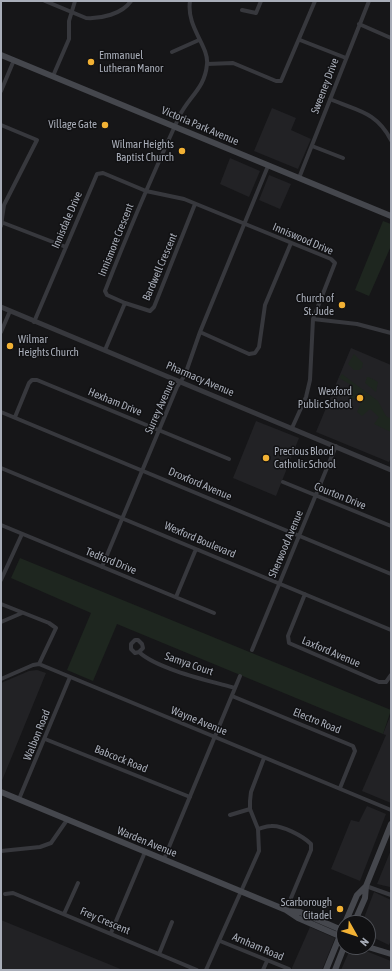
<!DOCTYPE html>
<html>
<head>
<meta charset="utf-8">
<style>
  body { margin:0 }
  #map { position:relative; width:392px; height:971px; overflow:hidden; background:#161618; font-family:"Asap Condensed",sans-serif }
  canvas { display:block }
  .frame { position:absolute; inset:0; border:2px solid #a8adb8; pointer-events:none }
  .north { position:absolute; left:336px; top:915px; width:40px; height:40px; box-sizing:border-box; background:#111113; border:1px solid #4d4f55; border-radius:50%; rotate:129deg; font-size:11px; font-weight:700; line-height:16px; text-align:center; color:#a8adb8 }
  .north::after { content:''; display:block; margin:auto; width:14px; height:18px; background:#f2b134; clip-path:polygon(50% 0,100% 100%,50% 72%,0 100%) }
</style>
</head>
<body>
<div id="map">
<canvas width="392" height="971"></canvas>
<div class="frame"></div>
<div class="north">N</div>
</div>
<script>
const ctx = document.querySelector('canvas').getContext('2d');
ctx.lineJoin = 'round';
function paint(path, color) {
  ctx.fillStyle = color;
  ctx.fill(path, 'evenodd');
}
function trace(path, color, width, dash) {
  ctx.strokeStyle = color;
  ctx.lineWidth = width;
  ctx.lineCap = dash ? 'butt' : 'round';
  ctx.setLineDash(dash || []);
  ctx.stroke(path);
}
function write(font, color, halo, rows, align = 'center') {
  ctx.font = font + ' "Asap Condensed",sans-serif';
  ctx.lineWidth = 3;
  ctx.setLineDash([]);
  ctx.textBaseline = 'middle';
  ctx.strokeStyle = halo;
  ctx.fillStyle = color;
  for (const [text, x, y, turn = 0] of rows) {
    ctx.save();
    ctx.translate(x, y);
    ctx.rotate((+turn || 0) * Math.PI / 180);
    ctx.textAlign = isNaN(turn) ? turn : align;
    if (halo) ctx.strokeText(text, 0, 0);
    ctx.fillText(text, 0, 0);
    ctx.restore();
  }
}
paint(new Path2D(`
  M272 108 296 118 291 130 311 139 298 169 254 151Z
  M230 158 260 171 249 197 220 184Z
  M269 175 291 184 280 209 259 200Z
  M351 348 391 365V458L389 462 316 432Z
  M256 421 299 438 276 496 233 478Z
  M37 670 46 673 1 783V683L29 671Z
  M391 714V803L362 791 386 735 383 734Z
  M367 806 386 814 360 881 331 869 351 820 359 822Z
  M391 850V886L390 887 377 884Z
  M374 892 391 900V940L389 945 368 935V923H362Z
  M1 920 123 970H1Z
  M310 927 335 938 322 970H291Z
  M351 947H356L391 961V970H341Z`), '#222225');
paint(new Path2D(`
  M383 221 391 224V246L369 296 355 290Z
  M354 354 363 363 362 368 359 370H354L348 364Z
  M342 374 378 401 386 416 391 419V432L374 424 379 417 370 409 362 416 357 412 361 403 349 396 353 386 339 378Z
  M367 377H369L378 382 376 392 365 383Z
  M20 558 391 710 383 734 117 624 93 681 67 670 91 613 11 578Z`), '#1e261f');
trace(new Path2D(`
  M45 1 86 18C101 19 122 14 131 1
  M242 10 256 13 261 1
  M359 24 391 38
  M300 40 346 58
  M172 52 199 40
  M207 64 233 63 276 81H281L315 1
  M53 76 69 39V21L75 1
  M1 91 14 60
  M330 99C357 111 376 111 391 140
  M1 125 37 140 4 205 1 226
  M312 146 343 158
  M299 178 369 1
  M1 222 66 247
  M125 303 150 311 154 307 195 204
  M313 319 357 324 391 333
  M34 322 97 174 103 173 146 191 184 199 331 259 335 263 313 319 310 380 306 397 292 428
  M1 332 10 311
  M200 332 249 354 255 353 259 347 265 305 291 243
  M105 350 125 303 107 295 105 291C128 232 153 174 179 117 188 97 205 89 207 64 209 46 186 27 190 1
  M1 412 391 574
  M15 417 29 383 32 380H37L229 459
  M1 468 391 630
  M283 482 391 526
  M1 525 214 613
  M102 567 177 387 185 375 200 332 268 166
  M1 580 22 534
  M305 594 288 636 289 643 379 682H386L391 675
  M176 597 196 549
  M1 604 49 623 56 628 39 664
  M1 622 22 613
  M252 650 336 446
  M139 652 143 648 142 644 138 640H135L131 644V649L135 653 139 652C157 669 210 681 235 688
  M1 679 33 665 39 664 391 810
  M232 696 353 746 355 751 340 788
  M45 739 190 797
  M19 799 70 677
  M230 815 250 809
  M258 829C262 828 266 826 271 826 282 825 303 836 311 844V850L286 910
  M1 851 40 847 51 843 67 820
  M164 859 240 676
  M366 886 391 895
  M5 894 13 893 197 970
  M64 914 78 883
  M111 933 145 852
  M220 941 289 969
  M159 954 172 922
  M206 970 259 851 258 829 250 809V801L251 792 264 758
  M263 970 267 961`), '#37383d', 4);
trace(new Path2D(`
  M1 307 391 470`), '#37383d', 5);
trace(new Path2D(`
  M1 55 391 216
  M1 792 286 910 298 918 344 938
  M288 911 300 912 344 931
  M345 923 357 895 366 886
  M354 923 365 898 366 886 391 824
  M368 947 391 954
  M326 970 341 933
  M335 970 344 947`), '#45474d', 6);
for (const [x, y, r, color] of [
  [91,62,4,"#f2b134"],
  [105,125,4,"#f2b134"],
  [182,151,4,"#f2b134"],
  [342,305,4,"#f2b134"],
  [10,346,4,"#f2b134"],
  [360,398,4,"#f2b134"],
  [266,458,4,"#f2b134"],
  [340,909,4,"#f2b134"]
]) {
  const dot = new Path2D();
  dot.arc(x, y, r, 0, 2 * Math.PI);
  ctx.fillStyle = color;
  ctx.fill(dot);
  trace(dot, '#111113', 1.5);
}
write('11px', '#a8adb8', '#111113', [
  ["Emmanuel",99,56,"left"],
  ["Lutheran Manor",99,69,"left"],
  ["Village Gate",97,125],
  ["Wilmar Heights",174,145],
  ["Baptist Church",174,158],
  ["Church of",334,299],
  ["St. Jude",334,312],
  ["Wilmar",18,340,"left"],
  ["Heights Church",18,353,"left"],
  ["Wexford",352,392],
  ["Public School",352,405],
  ["Precious Blood",274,452,"left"],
  ["Catholic School",274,465,"left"],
  ["Scarborough",332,903],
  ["Citadel",332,916]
], 'right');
write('11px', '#a8adb8', '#111113', [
  ["Sweeney Drive",325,86,-69],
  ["Victoria Park Avenue",200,126,23],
  ["Innisdale Drive",67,220,-67],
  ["Inniswood Drive",303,239,23],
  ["Innismore Crescent",116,240,-68],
  ["Bardwell Crescent",160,267,-67],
  ["Pharmacy Avenue",200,379,23],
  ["Hexham Drive",115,402,22],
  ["Surrey Avenue",160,407,-66],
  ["Droxford Avenue",200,484,23],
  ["Courton Drive",340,496,22],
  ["Wexford Boulevard",200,540,23],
  ["Sherwood Avenue",286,544,-67],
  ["Tedford Drive",111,561,22],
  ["Laxford Avenue",331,652,23],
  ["Samya Court",189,664,19],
  ["Wayne Avenue",199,721,22],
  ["Electro Road",317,721,22],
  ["Walbon Road",37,735,-68],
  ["Babcock Road",121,759,22],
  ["Warden Avenue",147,842,22],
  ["Frey Crescent",105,921,23],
  ["Arnham Road",258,947,23]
]);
</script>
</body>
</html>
